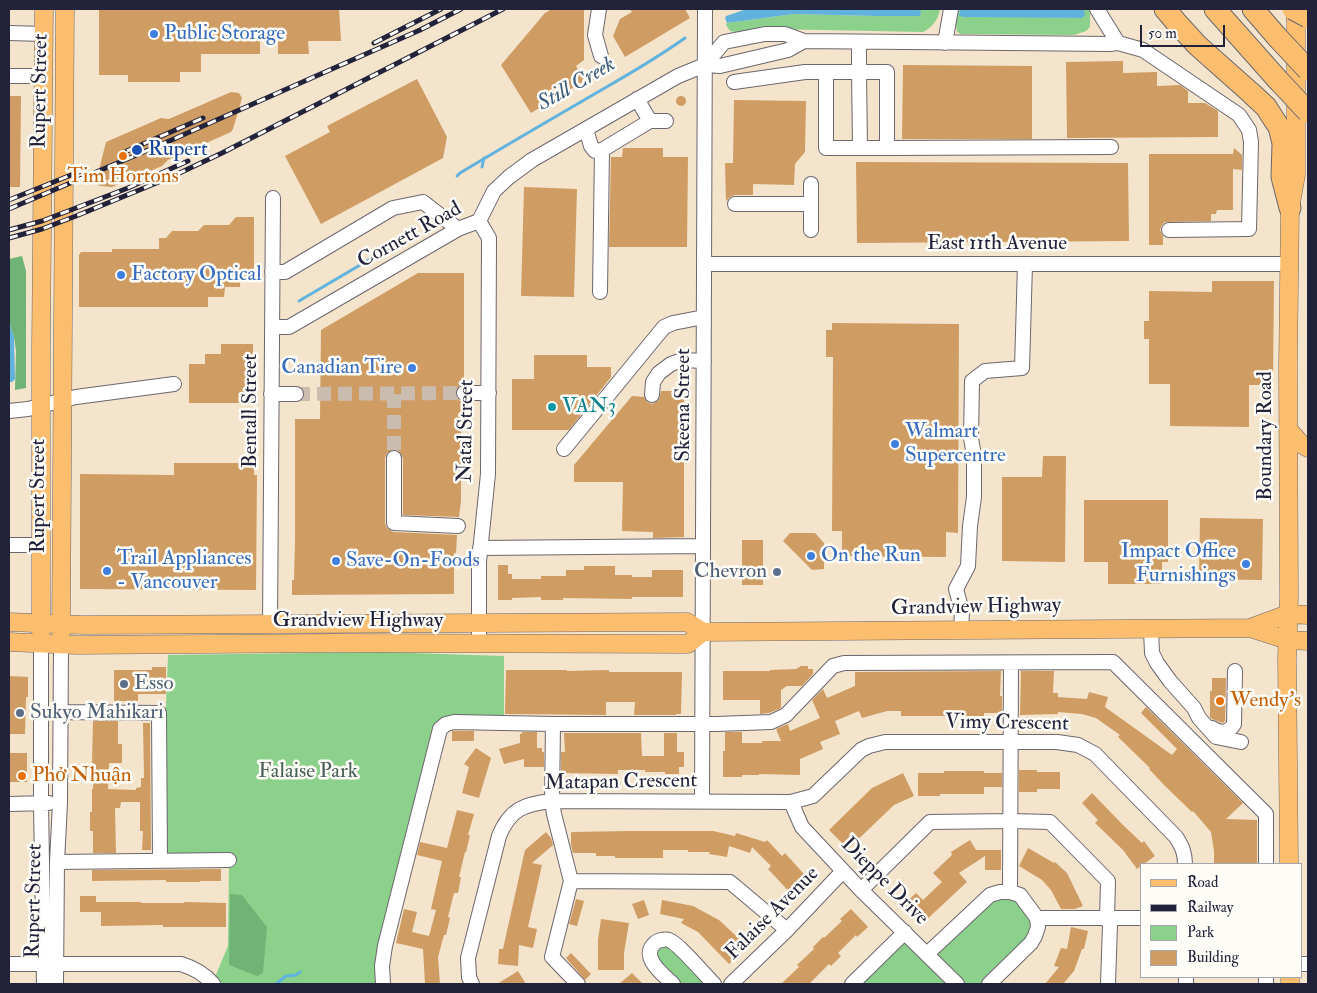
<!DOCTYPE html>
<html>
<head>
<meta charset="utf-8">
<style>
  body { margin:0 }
  #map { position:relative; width:1317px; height:993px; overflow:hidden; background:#f4e4cc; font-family:"IM FELL Double Pica",serif }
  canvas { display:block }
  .frame { position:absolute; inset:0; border:10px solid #22223b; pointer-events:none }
  .legend { position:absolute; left:1140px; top:863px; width:162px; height:115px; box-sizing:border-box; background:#fdfcf7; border:1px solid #a5a5ac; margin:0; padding:6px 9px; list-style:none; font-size:15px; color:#22223b }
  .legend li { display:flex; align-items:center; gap:10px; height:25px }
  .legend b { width:25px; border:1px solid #a5a5ac }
  .scale { position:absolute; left:1140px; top:25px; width:85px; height:22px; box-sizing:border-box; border:2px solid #22223b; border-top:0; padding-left:6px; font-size:15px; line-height:18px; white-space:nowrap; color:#22223b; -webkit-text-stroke:4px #fdfcf7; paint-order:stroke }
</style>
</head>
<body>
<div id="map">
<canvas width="1317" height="993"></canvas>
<div class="frame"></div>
<ul class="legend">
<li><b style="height:6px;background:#fbbe6e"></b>Road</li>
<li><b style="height:6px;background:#22223b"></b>Railway</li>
<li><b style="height:14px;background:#8bd18b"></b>Park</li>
<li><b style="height:14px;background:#cf9c63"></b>Building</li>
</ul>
<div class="scale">50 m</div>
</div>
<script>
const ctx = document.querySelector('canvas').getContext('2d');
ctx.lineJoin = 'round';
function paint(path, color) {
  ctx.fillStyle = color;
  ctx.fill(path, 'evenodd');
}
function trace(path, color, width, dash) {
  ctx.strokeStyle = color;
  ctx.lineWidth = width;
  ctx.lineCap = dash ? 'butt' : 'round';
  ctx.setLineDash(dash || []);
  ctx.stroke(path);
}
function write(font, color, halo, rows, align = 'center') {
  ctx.font = font + ' "IM FELL Double Pica",serif';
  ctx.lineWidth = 5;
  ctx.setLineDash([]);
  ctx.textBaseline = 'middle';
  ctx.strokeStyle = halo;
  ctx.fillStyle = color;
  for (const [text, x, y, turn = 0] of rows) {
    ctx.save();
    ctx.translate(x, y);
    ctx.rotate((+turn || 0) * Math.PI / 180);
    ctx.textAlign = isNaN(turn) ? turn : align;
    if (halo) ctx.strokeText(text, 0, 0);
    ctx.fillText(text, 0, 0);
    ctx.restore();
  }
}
paint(new Path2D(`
  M912 9H940C939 18 932 28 923 32L773 29 735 32 730 31 726 25 727 23 794 14 873 16 918 9Z
  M957 9H961H960L959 15 1082 18 1019 10 998 9H1090V27L1086 31 1074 35 961 34 957 32 956 25Z
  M380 652 504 656V723L446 724 383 984H219L215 977 228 946 229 860H160L159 713 166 707 168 655Z
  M991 898 1016 899 1034 925 1030 938 984 984H852L900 942H906L925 961Z
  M660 945H669L709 984H681L657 960 656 950Z`), '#8bd18b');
paint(new Path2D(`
  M22 256 26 271V388L15 390 16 351 14 337 9 322V259Z
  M230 894 242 895 267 927 263 973 257 976 229 965Z`), '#70b377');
paint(new Path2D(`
  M747 9H918L921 12 920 16H874L794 14 727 23 725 18 726 16Z
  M960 9H1082L1084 10 1085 15 1082 18 963 17 959 15Z
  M9 322 14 337 15 379 12 382H9Z`), '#61b3dd');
trace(new Path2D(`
  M482 167 484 158
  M457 176 460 173C510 143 560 114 610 85 636 70 661 55 685 38
  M299 301 411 235
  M276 984 286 976 296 975 300 972`), '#61b3dd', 3);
paint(new Path2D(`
  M99 9H339L341 41H308L309 54H278V39H260V54H201V72H180V82H128V75H99Z
  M552 9H584V60L576 66 584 81 531 113 501 65 545 13Z
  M630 9H685L690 18 625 57 613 36 620 19 632 12Z
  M1123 61V73L1157 72V86L1180 85 1188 91V103H1205L1218 111V137L1067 138 1066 62Z
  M903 65 1032 66V139H902Z
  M417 79 447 137 443 158 321 224 285 156 330 132 327 126Z
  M231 92 239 93 242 98 233 129 231 132 168 160 162 166 112 187 100 186 97 184 96 181 98 174 106 142 161 118 169 119Z
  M676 101a5 5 0 1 1 10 0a5 5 0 1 1-10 0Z
  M9 96H21L20 187H9Z
  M734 100 806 101 805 152 795 164 794 185 753 184V195H735L730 197 726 201 725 163H733Z
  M623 148H663V157H688L687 247H609L611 157H622Z
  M1234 148 1242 155V170L1233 169V210H1217L1216 214H1211V221L1165 222 1162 225 1160 230 1163 236V245H1149V154H1233Z
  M856 162 1128 163 1129 241 857 243Z
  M524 187 577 189 574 297 521 296Z
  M236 217H254V276H240V287H225L224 297H208V307H79V255L81 252H112V249H159V238H166L172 231H198L204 225H229Z
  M418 273H464V384L459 386 455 393 457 398 460 401 464 402V422H461V501L459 517 403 515V458L399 451 394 449 387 453 385 458V523L387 528 393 532 457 535 456 553H454V594L292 595V580H294L295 541V419H320L321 330Z
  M1212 281H1274L1273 385H1249V427L1170 426V384H1149V339H1144V321H1149V291L1212 292Z
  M832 323 959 324 958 533 946 532V557L842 556V531H832L833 357H826V330H832Z
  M221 344H253V403H189V364H205V354H221Z
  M534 355H587V367H611V377L569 430H512V379H534Z
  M661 391H684V537L653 538V532L622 531 623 482H574V465L632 396 644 397 647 402 652 404 659 400Z
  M1043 456H1066L1065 562 1002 561V477H1042Z
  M174 463H244V467H254V475H257L256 590 80 589V474L174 475Z
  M1084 500H1168V562H1162V584H1108V562H1084Z
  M1200 518 1263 519 1262 580 1199 579Z
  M790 533H815L824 543V569L812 570 783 541Z
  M742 540H763V585H742Z
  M498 565H508V574H512V579H541V576H566V570H584V566H615V575H632V577H652V570H683V597H632V599L563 598V600H541V597L512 598V600H498Z
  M801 666H808V669H813V674L802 686H787L781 690V708L769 713 760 714V700H723V671H770V670L796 669Z
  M152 667H166V694H138V701H114V670H152Z
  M506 670H567V671L609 670V672H682L681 714H676V715H634L635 702H606V715L505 714Z
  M1001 671 1000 696H1002V713H984V716H901V711H887L862 718 859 711 835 721 840 734 820 742 823 749 800 759V775L759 774V775H742V777H723V751H725V732H742V743H762V741H781L776 729 788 724 790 731 820 718 812 700 823 689 827 698 855 686V672Z
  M1021 671H1054L1053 693H1058V697L1087 699 1089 692 1108 697 1105 707 1172 755 1177 749 1141 713 1146 707 1243 803 1226 819 1257 820V864H1214V851L1211 832 1193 811 1192 812 1164 785 1149 769 1150 768 1118 737 1120 735 1096 718 1082 714 1058 712V714L1020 715Z
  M9 676 28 677V697H26L25 734H9Z
  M1212 678H1226L1225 721 1223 723 1212 719 1210 717V691H1212Z
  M93 721H118V744H122V763H109L108 789 136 790V788L141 787V778H144L143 723H150L151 850H142L143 831H140V802H121L120 808H115L116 853H93V831H90V812H92V789H93L94 763H92Z
  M452 731H474V741H452Z
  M522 732H537V748H542V752H544V767H524V759L504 764 499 749 520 743V734H522Z
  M564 733H641L642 756H664V733H677V752H684V767H679V774H665V772H645V770H618V774L561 773V752H565Z
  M476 748 491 758 479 798 462 793 469 767 464 764Z
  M9 753H27V782H9Z
  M1019 770H1037V772H1060V789H1037V792H1019Z
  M944 771H984V773H1002V787H984V794H940V796H918V773H944Z
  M903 773 914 796 894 805 848 849 829 830 872 788Z
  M1092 793 1123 825 1142 843 1144 841 1155 856 1144 864H1141V866L1137 869 1123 850 1095 823 1098 820 1082 803Z
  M457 810 474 814 468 835H470L466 852H465L459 877H461L458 893H454L448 917 450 918 446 935H444L438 957 440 984H425L423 949 396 943 404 909 417 912 412 932 429 936 436 910 431 909 442 861 417 855 420 842 447 848Z
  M630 831H713L735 836 736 833 765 842 767 840 782 856 785 853 812 883 795 898 768 869 771 866 752 847 750 853 729 846 727 857 709 854 710 852H688V850H663V858H615V856H596V853H573L571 845V832Z
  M546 832 551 838 553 845 532 863 542 865 528 927 537 929 533 948 519 945 518 966 498 964 499 949H503L525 850Z
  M970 840 976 850H1001V870H985V856L959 873 967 882 923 923 904 904 916 893 923 900 942 882 933 873 952 855 951 852Z
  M1028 848 1054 863 1055 862 1067 873 1083 906 1075 909H1061L1051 890 1042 880 1019 866Z
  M221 869V881H200V882H166V880L92 881V870Z
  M80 896H96V902H141V903H184V902L226 903V927H163V925L101 926V912H80Z
  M576 899 584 901 577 926 569 924Z
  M644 900 649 915 638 919 632 904Z
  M662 900 693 906 719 920 747 946 729 964 698 932 681 923 684 919 660 914Z
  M851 909 868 927 857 937 856 935 838 953 841 956 831 966 829 964 809 984H781L799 967 797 965 814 949 813 947 823 937 824 938 842 921 840 919Z
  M601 919 629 923 624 953V970H598V940Z
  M1071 927 1088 931 1084 949H1082L1074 971 1063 984H1045L1059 967 1054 966 1061 948 1067 949Z
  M571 953 591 974 585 980 566 958Z
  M518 971 526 984H497Z
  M632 973 643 984H619Z`), '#cf9c63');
trace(new Path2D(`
  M296 394 464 393
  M394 394V458`), '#cabdaf', 14, [14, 7]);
const minor = new Path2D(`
  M599 9 595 35 601 56
  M1097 9 1118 43 1143 50 1239 115 1249 130 1251 142 1249 229 1169 230
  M9 33 44 34
  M859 42V72H887V148L1111 147
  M945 43 951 9
  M705 65 720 66 788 50 804 41
  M9 76H44
  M734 82 805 72H859L860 148H826V72
  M637 99 650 121
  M586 129 591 146 595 151 602 150 650 121H666
  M860 148H887
  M811 184V230
  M735 204H811
  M704 264H1290
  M272 272H285L393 208 423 202 458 229
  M600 292 602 150
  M272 327H289L458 229 479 221 494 191 509 177 532 160 678 76 705 65 724 42 765 34H785L804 41 1110 44 1118 43
  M464 393H489
  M271 394H296
  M652 395 653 382 659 373 671 364 682 360 704 361
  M9 411 28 409 76 397 174 384
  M564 449 664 327 673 323 704 317
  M394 458V523L458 526
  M9 545H41
  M480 548 703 546
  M270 625 273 198
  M1151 630 1152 653 1157 663 1170 681 1194 708 1199 718 1216 737 1241 742
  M961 631 962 611 956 589 968 566 970 526 974 497V456L971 438 972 381 985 371 1022 368 1025 264
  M41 643V803L44 984
  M479 644V562L488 474 489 238 479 221
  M60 712 159 713 160 860
  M553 724 552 801 554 814 571 881 552 957 578 984
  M1212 728C1221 734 1229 733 1234 724L1235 671
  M702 801 705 9
  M791 802 802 827 861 890 957 984
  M9 804 49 803
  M57 862 229 860
  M571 881 730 882 787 930
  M861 890 930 822 1011 821 1050 822 1108 881 1107 918 1110 925 1108 984
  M1010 892 1011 663
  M1037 918H1141
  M927 954 990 895 1000 892H1010L1020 895 1037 918 1038 927 1035 936 1031 943 989 984
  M9 964H181C194 968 204 973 213 984
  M1301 964H1308
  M1186 977V984
  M1266 977V984
  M56 984 57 862 60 803 61 644
  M383 984 382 966 385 946 440 729 446 724 454 722 553 724H716L771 722 786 715 833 666 844 663 1113 662 1266 814V864
  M472 984 469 977 468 958 499 836C510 809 524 804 552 801L791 802 813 796 861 750 869 746 885 742H1057L1078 745 1095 754 1176 837C1182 846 1185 853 1185 864
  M673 984C664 975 639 957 655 943 658 940 665 939 669 940 678 943 706 976 714 984
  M731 984 787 930 843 871
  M852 984 905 932`);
const major = new Path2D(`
  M1289 430 1301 444 1308 448
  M9 622 83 625 687 622 703 632 1250 628 1287 640 1308 641
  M1250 628 1288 614 1308 615
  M41 632V346L44 9
  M61 633 65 9
  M9 642 77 645 336 643 688 644 703 632
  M1289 864 1287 658 1289 597 1288 365 1290 208 1296 175V23L1295 9
  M1290 984V977`);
const highway = new Path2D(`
  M1165 9 1176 22 1197 45 1251 93 1266 107 1273 118 1279 127 1283 143 1282 177 1290 208
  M1215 9 1278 80
  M1253 9 1278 38`);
trace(minor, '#6c666e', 16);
trace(major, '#6c666e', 19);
trace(highway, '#6c666e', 23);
trace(minor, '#fff', 14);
trace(major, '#fbbe6e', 18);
trace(highway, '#fbbe6e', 21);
const rail = new Path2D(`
  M374 43 441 9
  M127 151 203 118
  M9 200 86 169
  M9 209 167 142 420 30 461 9
  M9 230 42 221 76 208 128 188 188 161
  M9 238 42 229 76 216 171 177 222 153 306 110 503 9`);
trace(rail, '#22223b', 5);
trace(rail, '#fdfcf7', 3, [9]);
const highwayBridge = new Path2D(`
  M1293 9 1308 17
  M1278 38 1308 70
  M1278 80 1308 112`);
trace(highwayBridge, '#6c666e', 23, []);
trace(highwayBridge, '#fbbe6e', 21);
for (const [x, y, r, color] of [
  [154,34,5,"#3f7fe0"],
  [137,150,6,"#1a4fb4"],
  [123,156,5,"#e8710a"],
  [121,275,5,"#3f7fe0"],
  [412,368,5,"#3f7fe0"],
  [552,407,5,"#0f9aa8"],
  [895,444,5,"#3f7fe0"],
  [811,556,5,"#3f7fe0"],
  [336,561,5,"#3f7fe0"],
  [1246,564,5,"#3f7fe0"],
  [107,571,5,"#3f7fe0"],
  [777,572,5,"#5c6f8a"],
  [124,684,5,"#5c6f8a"],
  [1220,701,5,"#e8710a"],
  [20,713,5,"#5c6f8a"],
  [22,776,5,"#e8710a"]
]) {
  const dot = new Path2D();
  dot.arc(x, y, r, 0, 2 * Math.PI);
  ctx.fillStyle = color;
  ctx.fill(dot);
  trace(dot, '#fdfcf7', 2);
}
write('21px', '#366cbe', '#fdfcf7', [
  ["Public Storage",164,34],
  ["Factory Optical",131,275],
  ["Canadian Tire",402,368,"right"],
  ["Walmart",905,432],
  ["Supercentre",905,456],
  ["Impact Office",1236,552,"right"],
  ["Furnishings",1236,576,"right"],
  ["On the Run",821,556],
  ["Trail Appliances",117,559],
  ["- Vancouver",117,583],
  ["Save-On-Foods",346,561]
], 'left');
write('21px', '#22223b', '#fdfcf7', [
  ["Rupert Street",41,91,-89],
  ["Cornett Road",410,236,-29],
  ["East 11th Avenue",997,244],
  ["Skeena Street",684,405,-90],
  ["Bentall Street",251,411,-90],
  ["Natal Street",467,431,-89],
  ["Boundary Road",1266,436,-90],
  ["Rupert Street",39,496,-90],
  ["Grandview Highway",976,608,-1],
  ["Grandview Highway",358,621],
  ["Vimy Crescent",1007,724,1],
  ["Matapan Crescent",621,783,-1],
  ["Dieppe Drive",884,882,45],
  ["Rupert Street",35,901,-89],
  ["Falaise Avenue",773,914,-45]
]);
write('21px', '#164399', '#fdfcf7', [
  ["Rupert",148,150]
], 'left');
write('21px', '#c56008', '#fdfcf7', [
  ["Tim Hortons",123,177,"center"],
  ["Wendy's",1230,701],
  ["Phở Nhuận",32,776]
], 'left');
write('21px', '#0d838f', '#fdfcf7', [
  ["VAN3",562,407]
], 'left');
write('21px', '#4e5e75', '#fdfcf7', [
  ["Chevron",767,572,"right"],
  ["Esso",134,684],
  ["Sukyo Mahikari",30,713]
], 'left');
write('21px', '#475f57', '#fdfcf7', [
  ["Falaise Park",308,772]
]);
write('italic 22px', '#3b5c7c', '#fdfcf7', [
  ["Still Creek",577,85,-30]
]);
</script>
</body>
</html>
